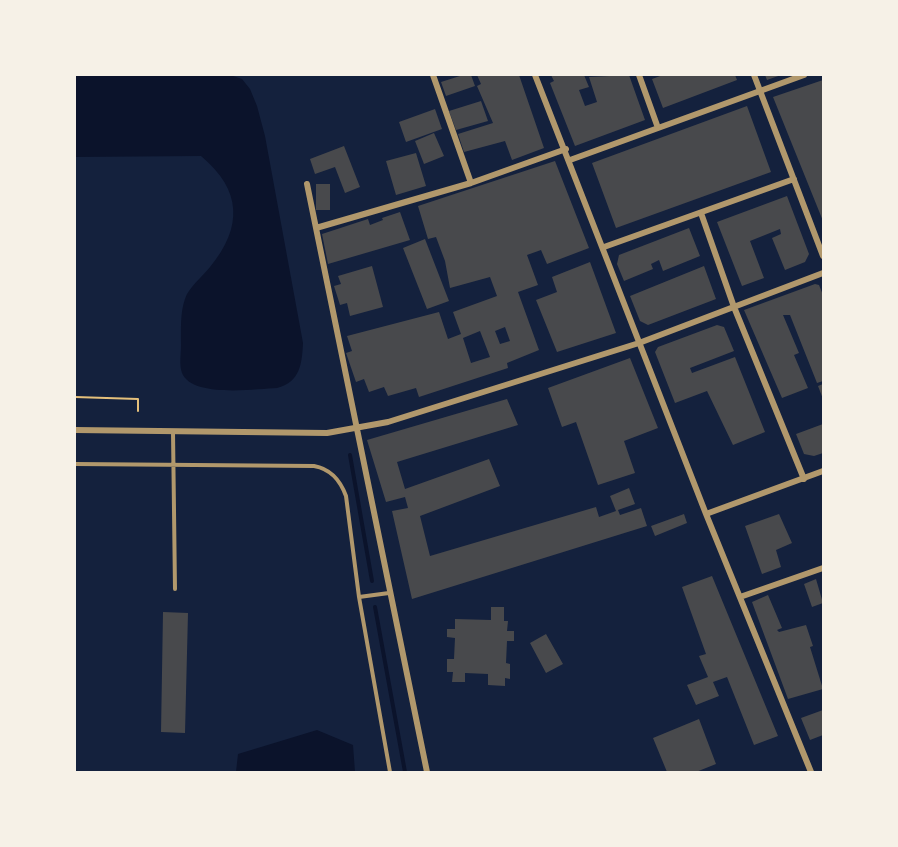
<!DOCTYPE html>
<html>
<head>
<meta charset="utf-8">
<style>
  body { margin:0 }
  #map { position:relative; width:898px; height:847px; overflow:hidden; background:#14213d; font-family:"Crimson Pro",serif }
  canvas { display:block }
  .frame { position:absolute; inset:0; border:76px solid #f6f1e7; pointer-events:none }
</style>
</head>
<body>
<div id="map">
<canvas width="898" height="847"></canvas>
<div class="frame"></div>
</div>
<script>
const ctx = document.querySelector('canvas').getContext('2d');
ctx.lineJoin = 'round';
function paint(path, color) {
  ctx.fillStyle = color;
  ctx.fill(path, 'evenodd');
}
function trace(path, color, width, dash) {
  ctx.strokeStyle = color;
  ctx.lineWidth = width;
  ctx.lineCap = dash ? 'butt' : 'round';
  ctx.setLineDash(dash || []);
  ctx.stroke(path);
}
paint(new Path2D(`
  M75 75H230L242 79 250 89 257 106 265 136 303 343C302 364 300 382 277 388 255 389 192 398 182 373 179 365 181 354 181 345 181 332 180 312 185 299 188 288 203 276 210 267 243 227 242 190 201 156L75 157Z
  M317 730 353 745 355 772H236L238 754Z`), '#0b132b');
trace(new Path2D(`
  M350 455 372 581
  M375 607 405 772`), '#0b132b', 4);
paint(new Path2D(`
  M463 75H471L475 86 446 96 441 82Z
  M477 75H519L544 148 512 160 505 141 464 152 458 134 493 123 477 86 481 84Z
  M551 75H584L589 87 579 90 585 106 597 102 589 77 629 75 645 120 575 146 550 83 554 81Z
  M663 75H735L737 80 663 108 652 79Z
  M765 75H781L767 80Z
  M823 80V221L773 97Z
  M481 101 488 121 456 130 449 111Z
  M747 106 771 172 616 228 592 163Z
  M435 109 442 129 406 142 399 122Z
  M434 133 444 156 424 164 415 141Z
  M344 146 360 187 345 193 335 167 315 174 310 159Z
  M416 153 426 186 396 195 386 161Z
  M555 161 589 248 547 264 541 250 527 255 538 285 518 292 539 350 507 363 508 368 419 397 416 388 388 396 384 387 369 392 364 379 356 382 346 353 352 351 347 336 439 312 448 339 461 334 453 312 497 296 490 277 450 288 445 261 436 237 428 239 418 206ZM505 327 510 341 500 344 495 331ZM480 331 490 357 471 363 463 338Z
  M316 184H330V210H316Z
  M787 196 809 254 805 262 785 270 772 238 781 234 780 229 750 241 764 278 742 286 717 222Z
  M400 212 410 240 328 264 322 234 368 219 370 225 383 220 382 218Z
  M689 228 700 256 663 271 659 260 651 264 653 269 624 281 617 264 619 255Z
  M425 239 449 301 427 309 403 248Z
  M590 262 616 333 557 352 536 300 557 292 552 277Z
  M372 266 383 307 350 316 347 303 340 305 334 286 341 284 338 276Z
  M704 266 716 299 648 325 640 321 630 296Z
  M815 284 819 285 823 295V381L817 383 790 315H783L799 353 794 355 808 388 782 398 744 310Z
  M717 325 724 327 734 351 690 368 692 373 735 357 765 432 733 445 707 391 675 403 655 352 658 347Z
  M630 358 658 428 624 441 635 473 598 485 576 422 562 427 548 388Z
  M823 384V399L818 386Z
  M507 399 518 425 397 462 405 489 489 459 500 486 420 516 430 556 596 507 599 517 616 511 610 496 629 488 635 504 618 510 620 515 641 508 647 526 412 599 392 511 408 508 405 497 386 502 367 440Z
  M823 424V453L814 456 804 454 796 434Z
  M684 514 687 523 655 536 651 526Z
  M779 514 792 543 776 550 781 567 762 574 745 526Z
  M712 576 778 736 754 745 727 677 713 682 719 696 696 705 687 685 708 677 699 656 706 654 682 587Z
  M816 579 823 603 812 607 804 584Z
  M768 595 782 628 777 630 779 632 806 625 813 646 810 647 823 689 788 699 752 602Z
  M491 607H504V621H508L507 631H514V641H507L506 663 510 664V679L505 678V686L488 685V674L465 673V682H452L453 672H447V659H454L455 638 447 637V629H455V619L491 620Z
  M163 612 188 613 185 733 161 732Z
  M546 634 563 664 546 673 530 643Z
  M823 710V735L810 740 801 718Z
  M699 719 716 764 696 772H667L653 738Z`), '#48494c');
trace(new Path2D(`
  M75 397 138 399V411`), '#e5c07b', 2);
trace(new Path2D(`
  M173 432 175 589
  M75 464 314 466C331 469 340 480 346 496L359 597 390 772
  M359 597 389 593`), '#b1986c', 4);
trace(new Path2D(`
  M433 75 471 183
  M535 75 706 514 811 772
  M639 75 658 128
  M754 75 823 256
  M570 160 804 75
  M307 184 427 772
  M701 213 734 307 804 479
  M316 228 471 183 566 149
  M604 247 794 179
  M75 430 327 433 388 422 639 343 823 273
  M706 514 823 471
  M740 597 823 568`), '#b1986c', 6);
</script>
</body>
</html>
